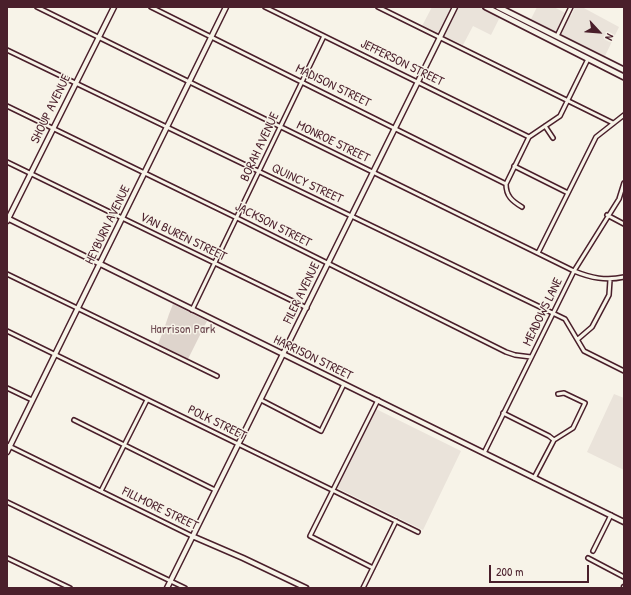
<!DOCTYPE html>
<html>
<head>
<meta charset="utf-8">
<style>
  body { margin:0 }
  #map { position:relative; width:631px; height:595px; overflow:hidden; background:#f7f3e8; font-family:"Patrick Hand",sans-serif }
  canvas { display:block }
  .frame { position:absolute; inset:0; border:8px solid #4a1f2b; pointer-events:none }
  .north { position:absolute; left:579px; top:12px; width:40px; height:40px; -webkit-text-stroke:3px #f7f3e8; paint-order:stroke; rotate:116deg; font-size:11px; font-weight:700; line-height:16px; text-align:center; color:#4a1f2b }
  .north::after { content:''; display:block; margin:auto; width:14px; height:18px; background:#4a1f2b; clip-path:polygon(50% 0,100% 100%,50% 72%,0 100%) }
  .scale { position:absolute; left:489px; top:565px; width:100px; height:18px; box-sizing:border-box; border:2px solid #4a1f2b; border-top:0; padding-left:5px; font-size:12px; line-height:14px; white-space:nowrap; color:#4a1f2b; -webkit-text-stroke:3px #f7f3e8; paint-order:stroke }
</style>
</head>
<body>
<div id="map">
<canvas width="631" height="595"></canvas>
<div class="frame"></div>
<div class="north">N</div>
<div class="scale">200 m</div>
</div>
<script>
const ctx = document.querySelector('canvas').getContext('2d');
ctx.lineJoin = 'round';
function paint(path, color) {
  ctx.fillStyle = color;
  ctx.fill(path, 'evenodd');
}
function trace(path, color, width, dash) {
  ctx.strokeStyle = color;
  ctx.lineWidth = width;
  ctx.lineCap = dash ? 'butt' : 'round';
  ctx.setLineDash(dash || []);
  ctx.stroke(path);
}
function write(font, color, halo, rows, align = 'center') {
  ctx.font = font + ' "Patrick Hand",sans-serif';
  ctx.lineWidth = 3;
  ctx.setLineDash([]);
  ctx.textBaseline = 'middle';
  ctx.strokeStyle = halo;
  ctx.fillStyle = color;
  for (const [text, x, y, turn = 0] of rows) {
    ctx.save();
    ctx.translate(x, y);
    ctx.rotate((+turn || 0) * Math.PI / 180);
    ctx.textAlign = isNaN(turn) ? turn : align;
    if (halo) ctx.strokeText(text, 0, 0);
    ctx.fillText(text, 0, 0);
    ctx.restore();
  }
}
paint(new Path2D(`
  M432 7H493L491 12 500 17 491 35 473 26 463 45 422 26Z
  M537 7H554L571 16 575 7H582L619 27 604 58 530 21Z
  M614 394 624 398V470L587 452Z
  M376 409 461 451 423 530 337 488Z`), '#eae3da');
paint(new Path2D(`
  M173 304 207 321 188 359 158 344C164 331 167 318 173 304Z`), '#ded4cc');
const street = new Path2D(`
  M37 7 574 271C591 278 606 281 624 277
  M151 7 506 184
  M265 7 529 137
  M378 7 613 123
  M557 36 571 7
  M7 50 565 319 584 351 624 371
  M7 106 237 218 506 352 515 355 531 357
  M545 126 553 138
  M7 162 307 308
  M514 166 568 193
  M522 207C512 201 506 196 506 184L529 137 560 116 588 59
  M607 215 624 224
  M538 253 596 137 624 115
  M7 274 217 376
  M192 310 324 36
  M7 331 418 532
  M578 339 592 327 609 295 610 280
  M7 388 32 400
  M261 400 321 431 344 384
  M503 413 549 436 554 440
  M74 420 215 490
  M7 445 192 536
  M484 453 574 271 619 199 624 183
  M534 478 554 440 573 428 585 403 564 393 558 394
  M101 491 147 400
  M7 502 185 588
  M593 551 611 515
  M7 558 70 588
  M588 558 624 577
  M373 568 310 536 378 400
  M363 588 396 521`);
const secondary = new Path2D(`
  M7 218 624 522
  M7 221 114 7
  M7 452 226 7
  M192 536 243 558 306 588
  M167 588 455 7
  M624 588V587`);
const primary = new Path2D(`
  M486 7 624 77
  M498 7 624 70`);
trace(street, '#4a1f2b', 6);
trace(secondary, '#4a1f2b', 7);
trace(primary, '#4a1f2b', 8);
trace(street, '#f7f3e8', 3);
trace(secondary, '#f7f3e8', 4);
trace(primary, '#f7f3e8', 4.5);
write('13px', '#4a1f2b', '#f7f3e8', [
  ["JEFFERSON STREET",402,63,26],
  ["MADISON STREET",333,86,26],
  ["SHOUP AVENUE",51,109,-64],
  ["MONROE STREET",333,142,26],
  ["BORAH AVENUE",260,147,-65],
  ["QUINCY STREET",307,184,25],
  ["HEYBURN AVENUE",108,225,-64],
  ["JACKSON STREET",273,225,27],
  ["VAN BUREN STREET",183,237,26],
  ["FILER AVENUE",302,293,-64],
  ["MEADOWS LANE",543,312,-64],
  ["HARRISON STREET",313,358,26],
  ["POLK STREET",217,423,26],
  ["FILLMORE STREET",160,509,26]
]);
write('13px', '#6f4c53', '#f7f3e8', [
  ["Harrison Park",183,330]
]);
</script>
</body>
</html>
